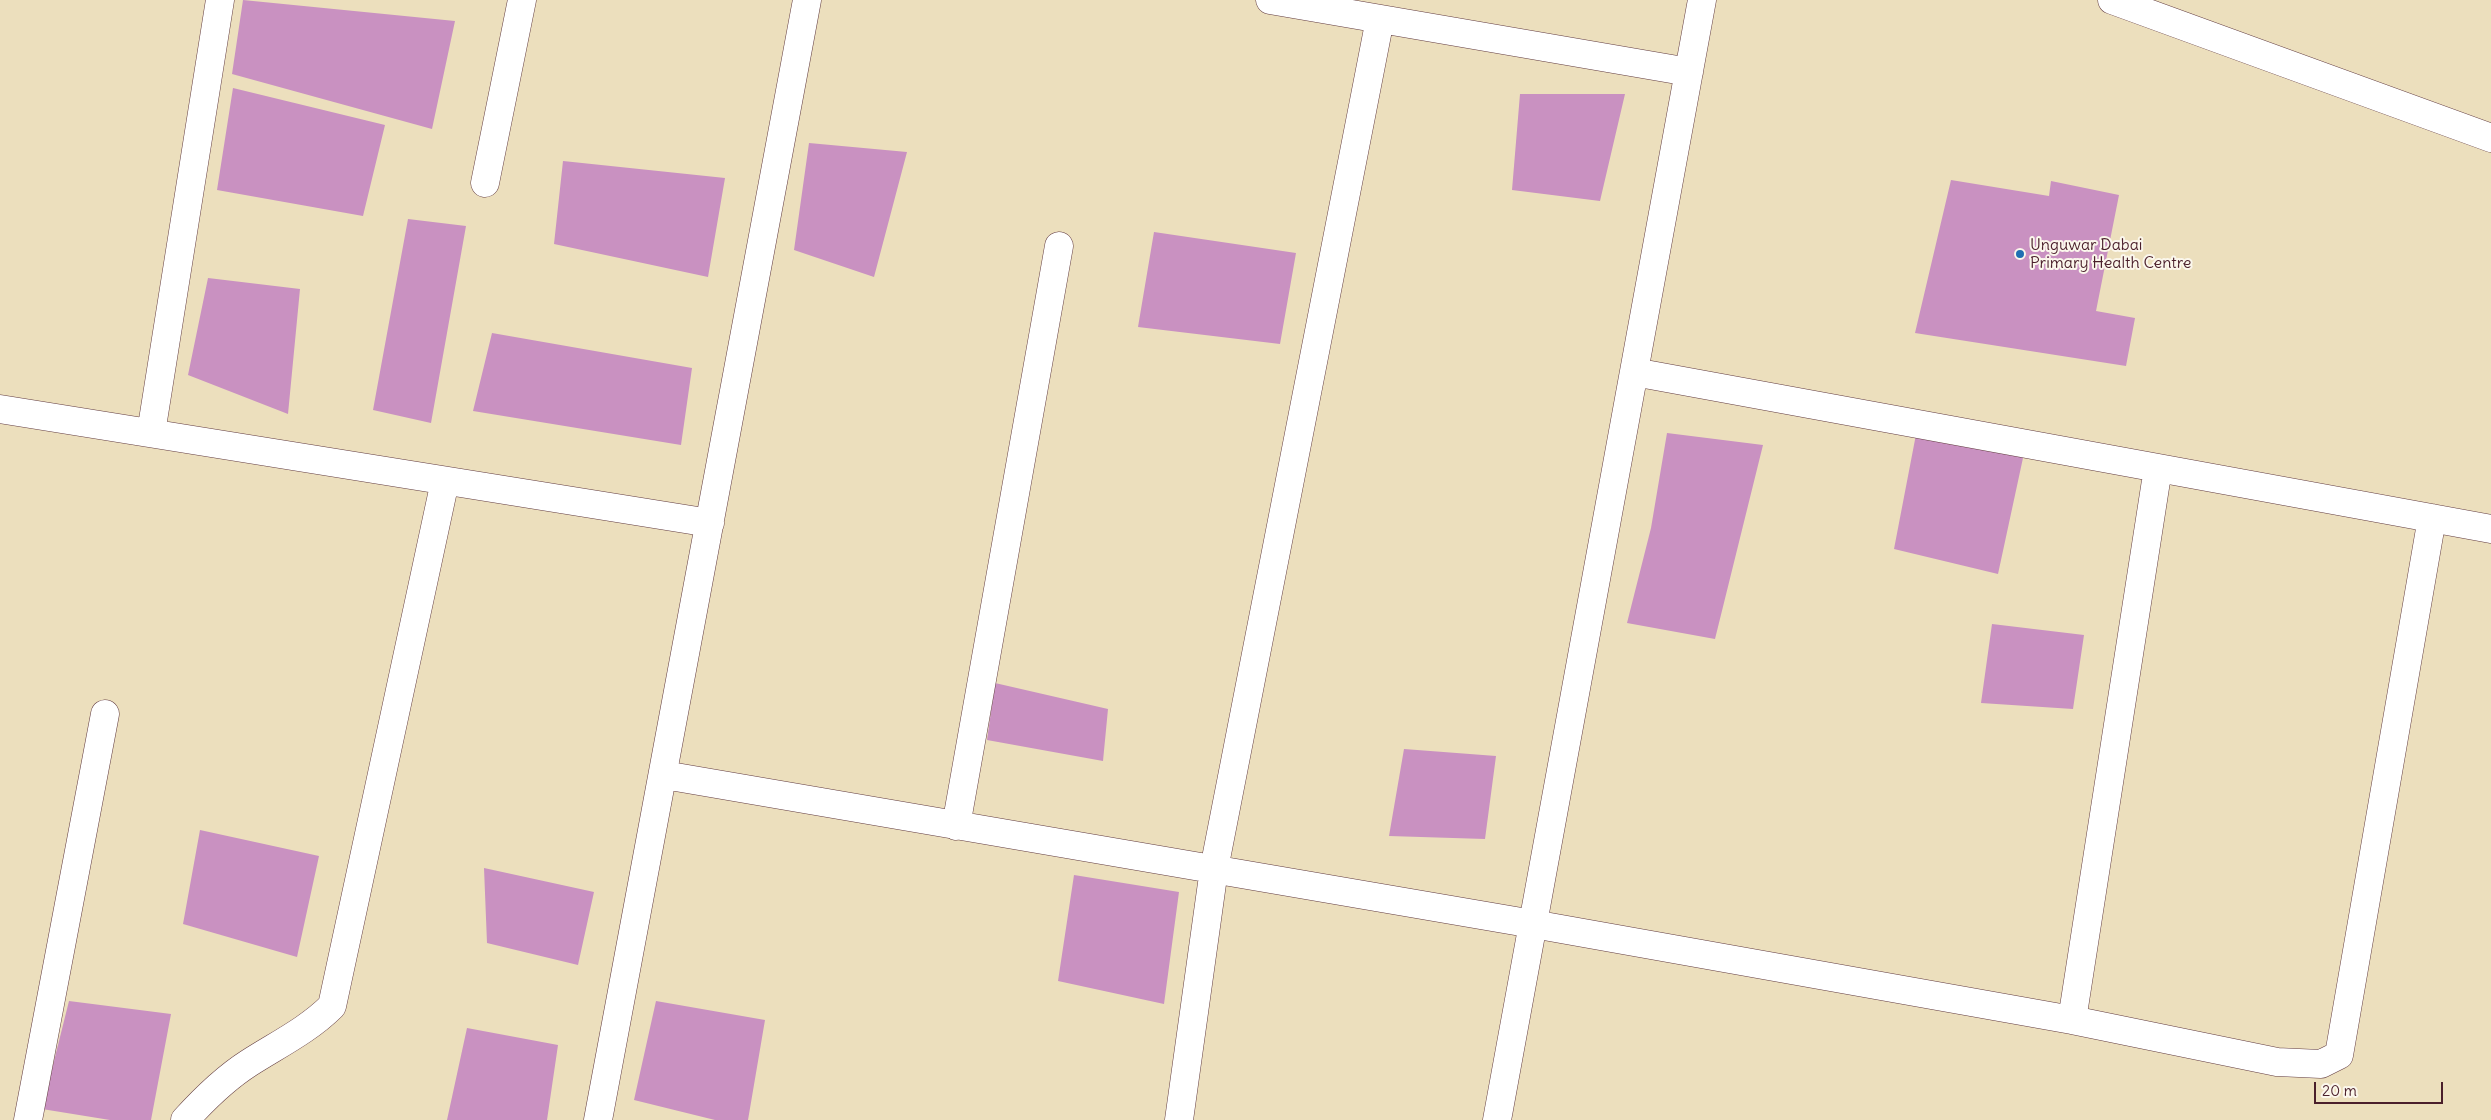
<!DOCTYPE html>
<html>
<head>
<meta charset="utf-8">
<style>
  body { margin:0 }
  #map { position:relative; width:2491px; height:1120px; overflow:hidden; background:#ecdfbd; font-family:Delius,sans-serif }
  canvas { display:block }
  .scale { position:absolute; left:2314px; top:1082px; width:129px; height:22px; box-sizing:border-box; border:2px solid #4a1f2b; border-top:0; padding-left:6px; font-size:15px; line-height:18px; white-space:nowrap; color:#4a1f2b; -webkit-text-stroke:4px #fbf7ec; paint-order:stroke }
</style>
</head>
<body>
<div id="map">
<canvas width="2491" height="1120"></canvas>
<div class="scale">20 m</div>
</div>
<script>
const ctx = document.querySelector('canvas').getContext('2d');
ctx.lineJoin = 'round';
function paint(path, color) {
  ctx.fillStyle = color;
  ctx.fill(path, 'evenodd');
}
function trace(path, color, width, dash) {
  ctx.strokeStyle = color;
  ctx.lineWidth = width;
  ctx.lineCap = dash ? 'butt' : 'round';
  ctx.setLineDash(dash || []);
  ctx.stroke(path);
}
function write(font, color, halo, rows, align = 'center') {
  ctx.font = font + ' Delius,sans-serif';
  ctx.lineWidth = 4;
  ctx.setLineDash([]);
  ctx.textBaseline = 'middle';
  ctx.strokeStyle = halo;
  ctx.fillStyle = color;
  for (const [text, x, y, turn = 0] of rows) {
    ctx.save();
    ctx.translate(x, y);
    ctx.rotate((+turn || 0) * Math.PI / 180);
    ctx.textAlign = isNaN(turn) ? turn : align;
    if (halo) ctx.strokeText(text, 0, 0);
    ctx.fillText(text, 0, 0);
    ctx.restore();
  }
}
paint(new Path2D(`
  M243 0 455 21 432 129 232 74Z
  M233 88 385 125 363 216 217 190Z
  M1520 94H1625L1600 201 1512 190Z
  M809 143 907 152 874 277 794 250Z
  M563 161 725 178 708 277 554 244Z
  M1951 180 2049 196 2051 181 2119 195 2096 311 2135 318 2126 366 1915 333Z
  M408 219 466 226 431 423 373 410Z
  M1154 232 1296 253 1280 344 1138 327Z
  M208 278 300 289 288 414 188 375Z
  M492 333 692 368 681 445 473 411Z
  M1918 424 2026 444 1998 574 1894 549Z
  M1667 433 1763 445 1715 639 1627 623 1651 528Z
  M1992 624 2084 635 2073 709 1981 703Z
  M995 683 1108 709 1103 761 987 740Z
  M1404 749 1496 756 1485 839 1389 836Z
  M200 830 319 856 297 957 183 924Z
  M484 868 594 892 578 965 487 943Z
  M1074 875 1179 892 1164 1004 1058 981Z
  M69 1001 171 1014 151 1120H110L42 1109Z
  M656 1001 765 1020 748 1120H715L634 1100Z
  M467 1028 558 1045 547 1120H447Z`), '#c991c1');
const minor = new Path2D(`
  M1270 0 1689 72
  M2112 0 2491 138
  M485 183 522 0
  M1634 372 2491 529
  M0 409 710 523
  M151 433 220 0
  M664 775 1533 924 2072 1020 2277 1062 2321 1064 2339 1055 2432 518
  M956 826 1059 246
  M2072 1020 2158 468
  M28 1120 105 714
  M185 1120C204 1099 224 1079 249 1063 277 1045 308 1030 332 1006L445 481
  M598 1120 807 0
  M1179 1120 1214 869 1380 19
  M1497 1120 1702 0`);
trace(minor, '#623c41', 29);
trace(minor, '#fff', 28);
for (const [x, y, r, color] of [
  [2020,254,5,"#1f6fb2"]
]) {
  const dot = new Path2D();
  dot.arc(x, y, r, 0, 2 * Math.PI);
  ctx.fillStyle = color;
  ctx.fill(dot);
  trace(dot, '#fbf7ec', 2);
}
write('16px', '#4a1f2b', '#fbf7ec', [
  ["Unguwar Dabai",2030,245],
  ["Primary Health Centre",2030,263]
], 'left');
</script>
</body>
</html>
